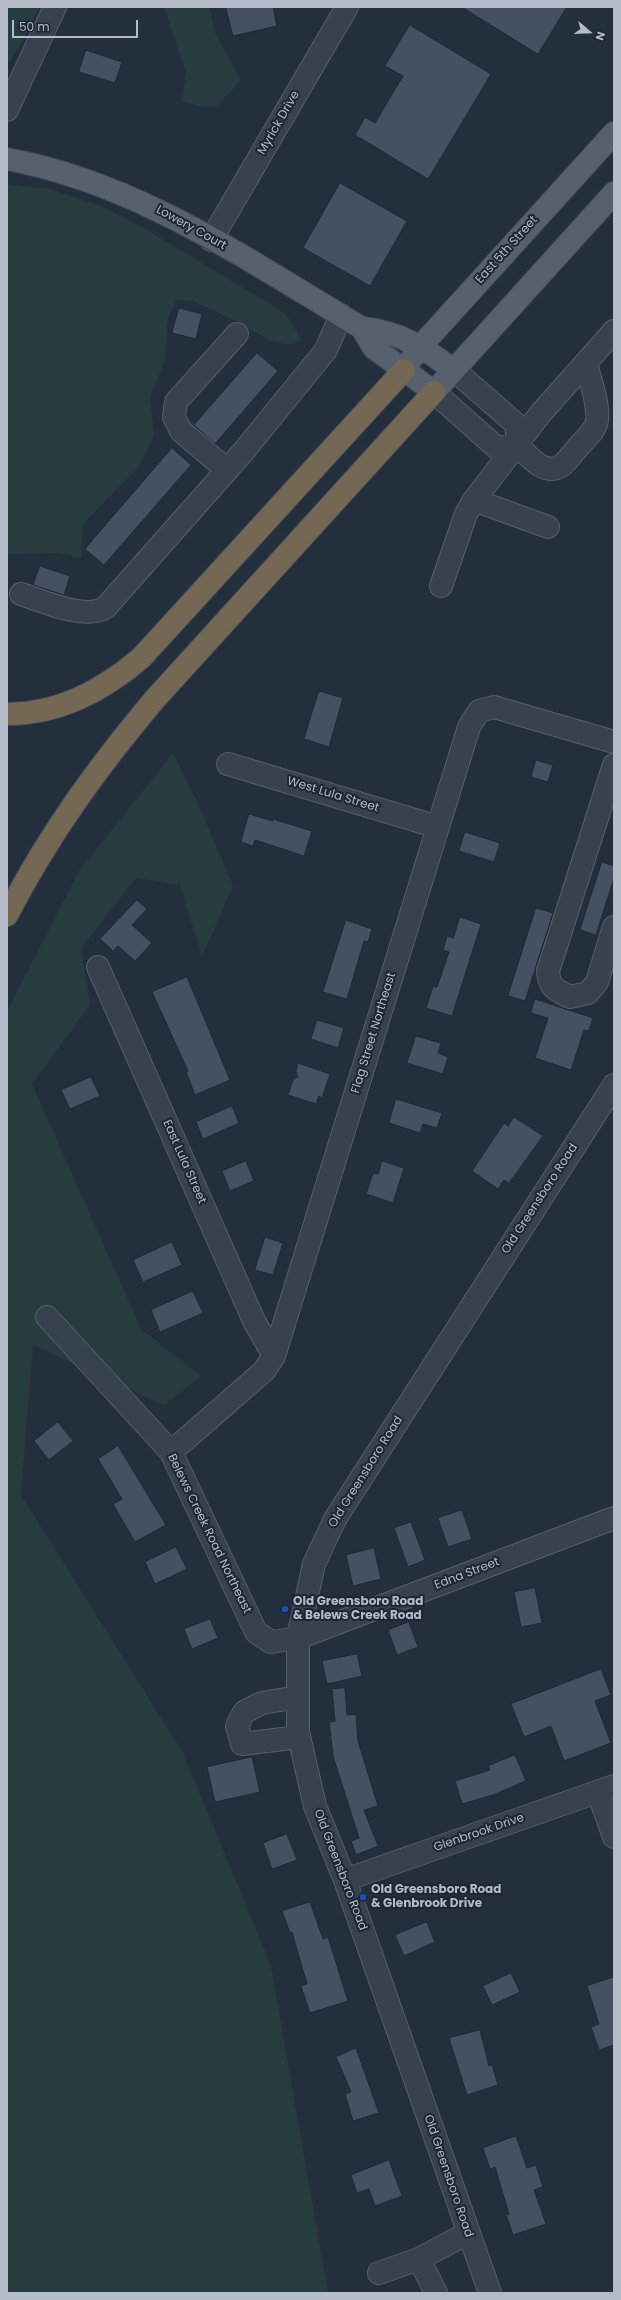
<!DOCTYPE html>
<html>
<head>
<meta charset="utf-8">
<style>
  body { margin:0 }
  #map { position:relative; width:621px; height:2300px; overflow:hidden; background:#242f3e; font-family:Poppins,sans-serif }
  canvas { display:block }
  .frame { position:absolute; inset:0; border:8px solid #b4bcc9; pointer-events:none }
  .north { position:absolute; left:569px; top:12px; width:40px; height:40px; -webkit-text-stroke:3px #1d2633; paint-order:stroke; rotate:109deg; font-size:11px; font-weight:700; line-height:16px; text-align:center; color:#b4bcc9 }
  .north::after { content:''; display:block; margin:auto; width:14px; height:18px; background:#b4bcc9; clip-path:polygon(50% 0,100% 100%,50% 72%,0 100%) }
  .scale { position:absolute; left:12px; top:20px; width:126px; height:18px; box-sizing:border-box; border:2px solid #b4bcc9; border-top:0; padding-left:5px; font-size:12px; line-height:14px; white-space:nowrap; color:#b4bcc9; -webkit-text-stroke:3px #1d2633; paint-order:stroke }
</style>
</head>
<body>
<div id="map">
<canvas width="621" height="2300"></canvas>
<div class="frame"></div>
<div class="north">N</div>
<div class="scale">50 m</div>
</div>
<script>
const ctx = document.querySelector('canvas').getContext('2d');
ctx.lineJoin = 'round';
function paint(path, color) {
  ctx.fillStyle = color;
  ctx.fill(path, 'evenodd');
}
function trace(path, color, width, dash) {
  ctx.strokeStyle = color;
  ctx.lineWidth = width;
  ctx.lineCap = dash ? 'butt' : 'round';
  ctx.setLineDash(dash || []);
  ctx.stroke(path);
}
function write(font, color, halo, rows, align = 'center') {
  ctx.font = font + ' Poppins,sans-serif';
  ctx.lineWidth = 4;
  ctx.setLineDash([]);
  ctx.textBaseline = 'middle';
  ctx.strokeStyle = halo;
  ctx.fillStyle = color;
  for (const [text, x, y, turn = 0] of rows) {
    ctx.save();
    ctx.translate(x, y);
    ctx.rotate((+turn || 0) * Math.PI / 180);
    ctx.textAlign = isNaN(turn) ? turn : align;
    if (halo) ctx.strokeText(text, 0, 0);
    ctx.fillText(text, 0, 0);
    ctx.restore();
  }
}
paint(new Path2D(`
  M7 7H39L17 51 7 65Z
  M164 7H209L216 35 241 80 217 106H197L182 101 186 72Z
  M7 184 49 189 101 206 149 231 285 313 302 340 290 345 268 340 235 320 192 301 176 300 168 319 165 360 150 397 154 436 138 468 83 524 81 558 57 553 7 554Z
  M173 753 203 815 233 886 202 956 180 885 136 878 81 948 90 1005 32 1084 141 1329 201 1376 164 1405 33 1345 21 1495 183 1753 271 1966 328 2293H7V1012L79 871Z`), '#263c3f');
const building = new Path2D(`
  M226 7H273L277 26 233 36Z
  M462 7H567L538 54Z
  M410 25 491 74 428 179 355 135 365 117 375 123 403 76 385 66Z
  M86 50 122 62 115 83 79 72Z
  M340 183 407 221 370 286 303 248Z
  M179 308 202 314 196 339 172 333Z
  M257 353 278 371 215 444 194 425Z
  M172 448 191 465 104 565 85 549Z
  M40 566 70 576 64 595 33 585Z
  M319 691 343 698 329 747 304 739Z
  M536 760 553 765 548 782 531 777Z
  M249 814 273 821V819L312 831 304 856 255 840 253 846 241 842Z
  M465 832 500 843 494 862 459 851Z
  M602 862 614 866V878L596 935 580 930Z
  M137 900 147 909 132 925 152 943 135 961 118 946 113 951 100 939Z
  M536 908 553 913 525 1001 508 996Z
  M460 917 481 924 452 1016 426 1008 433 986 437 987 449 952 443 950 447 936 453 938Z
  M346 920 372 929 368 942 364 941 347 999 323 992Z
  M187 977 230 1080 195 1095 186 1072 188 1071 152 992Z
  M535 999 593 1018 589 1031 584 1030 571 1070 535 1058 548 1018 531 1013Z
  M317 1020 344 1028 338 1048 311 1039Z
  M416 1036 441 1043 438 1053 448 1057 443 1074 407 1063Z
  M298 1063 330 1074 322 1098 319 1096 316 1104 288 1095 293 1080 298 1077 296 1072Z
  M91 1077 100 1096 70 1109 61 1090Z
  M396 1099 442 1113 437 1128 423 1124 420 1133 389 1123Z
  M232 1106 239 1123 203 1139 196 1122Z
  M514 1117 543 1136 509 1183 504 1180 498 1189 472 1171 504 1123 508 1126Z
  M246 1161 254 1181 230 1191 222 1171Z
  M382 1161 404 1168 393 1203 366 1194 373 1173 378 1174Z
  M265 1237 283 1243 273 1275 255 1270Z
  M172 1242 182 1265 143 1282 133 1260Z
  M193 1291 203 1313 160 1332 151 1310Z
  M58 1422 73 1441 49 1460 34 1441Z
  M118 1446 166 1525 135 1542 113 1504 122 1499 98 1459Z
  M462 1510 472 1539 448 1547 438 1518Z
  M411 1522 425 1560 408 1567 394 1528Z
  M176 1547 187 1569 155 1584 145 1562Z
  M374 1548 381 1579 353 1586 346 1555Z
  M535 1588 542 1623 521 1627 514 1592Z
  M210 1619 218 1638 192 1649 184 1629Z
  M409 1622 418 1647 397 1655 388 1630Z
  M357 1654 362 1676 327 1684 322 1661Z
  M601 1669 611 1695 595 1701 611 1743 564 1761 551 1726 524 1737 511 1704Z
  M345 1688 347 1715 356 1714 358 1741 378 1806 364 1810 378 1846 356 1855 351 1841 359 1838 333 1756 329 1722 335 1721 332 1689Z
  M515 1755 526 1781 493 1795 462 1804 455 1781 490 1770 488 1766Z
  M252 1757 260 1792 215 1802 207 1767Z
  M287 1834 297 1860 272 1869 263 1843Z
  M310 1902 323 1939 328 1937 348 2001 310 2013 301 1986 307 1984 292 1932 290 1933 282 1911Z
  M427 1922 435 1942 404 1956 395 1935Z
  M511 1973 520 1992 492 2005 483 1986Z
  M614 1977V2045L599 2050 591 2027 599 2024 587 1986Z
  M480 2030 489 2066 492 2065 498 2085 467 2095 449 2038Z
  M356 2048 379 2113 353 2121 345 2094 351 2092 336 2057Z
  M516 2136 527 2168 536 2165 543 2187 534 2190 546 2224 513 2235 506 2215 509 2214 495 2167 490 2169 483 2148Z
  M389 2160 402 2196 375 2206 369 2189 357 2193 351 2175Z`);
paint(building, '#455162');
trace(building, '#1f2835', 1);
const minor = new Path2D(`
  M7 110 55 7
  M211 240 347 7
  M454 370 517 425V445C528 455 544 477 561 466 568 461 574 451 580 445 586 438 596 430 597 420 599 402 590 381 586 363
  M434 392 497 448 517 445
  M227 470 181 431 174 417 176 402 237 334
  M474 500 548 527
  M441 586 466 514 474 500 541 413 614 331
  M21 594C43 601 86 621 106 607L243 452 326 350 341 315
  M228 764 438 827
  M614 765 548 971C549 988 556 990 570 997L588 993 597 982 614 927
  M98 967 254 1321 274 1356
  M47 1317 171 1452 256 1632 271 1642 298 1638 614 1518
  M171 1452 264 1371 274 1356 469 727 479 711 494 707 614 742
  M298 1697 262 1703 244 1712 237 1726 242 1744 299 1737
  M598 1792 614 1837
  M345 1880 614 1786
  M419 2259 468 2233
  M379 2273 419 2259 436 2293
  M490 2293 345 1880 315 1806 298 1732V1638L314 1564 335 1519 614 1085`);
const major = new Path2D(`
  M7 159C138 183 249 261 362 328 401 332 422 347 454 370
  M362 328 374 348 434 392 614 193
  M412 358 421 346 614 133`);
const highway = new Path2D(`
  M7 714C59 714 102 691 141 658L404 370
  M7 915C49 834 97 768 155 699L434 392`);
trace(minor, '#565f6c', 24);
trace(major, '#414a57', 24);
trace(highway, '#434c59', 24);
trace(minor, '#38414e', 22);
trace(major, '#56606e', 22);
trace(highway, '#746855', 22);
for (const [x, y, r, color] of [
  [285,1609,4,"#1a4fb4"],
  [363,1897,4,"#1a4fb4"]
]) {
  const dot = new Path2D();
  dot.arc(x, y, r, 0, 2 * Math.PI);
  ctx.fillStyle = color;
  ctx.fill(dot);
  trace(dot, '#1d2633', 1.5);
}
write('12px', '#b4bcc9', '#1d2633', [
  ["Myrick Drive",279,123,-60],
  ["Lowery Court",191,228,29],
  ["East 5th Street",507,250,-48],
  ["West Lula Street",333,795,17],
  ["Flag Street Northeast",374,1033,-73],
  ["East Lula Street",184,1162,66],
  ["Old Greensboro Road",540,1199,-57],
  ["Old Greensboro Road",366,1472,-58],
  ["Belews Creek Road Northeast",209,1534,64],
  ["Edna Street",467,1574,-21],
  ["Glenbrook Drive",479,1833,-19],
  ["Old Greensboro Road",340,1870,69],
  ["Old Greensboro Road",448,2176,71]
]);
write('bold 12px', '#b4bcc9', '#1d2633', [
  ["Old Greensboro Road",293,1602],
  ["& Belews Creek Road",293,1616],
  ["Old Greensboro Road",371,1890],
  ["& Glenbrook Drive",371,1904]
], 'left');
</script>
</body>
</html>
